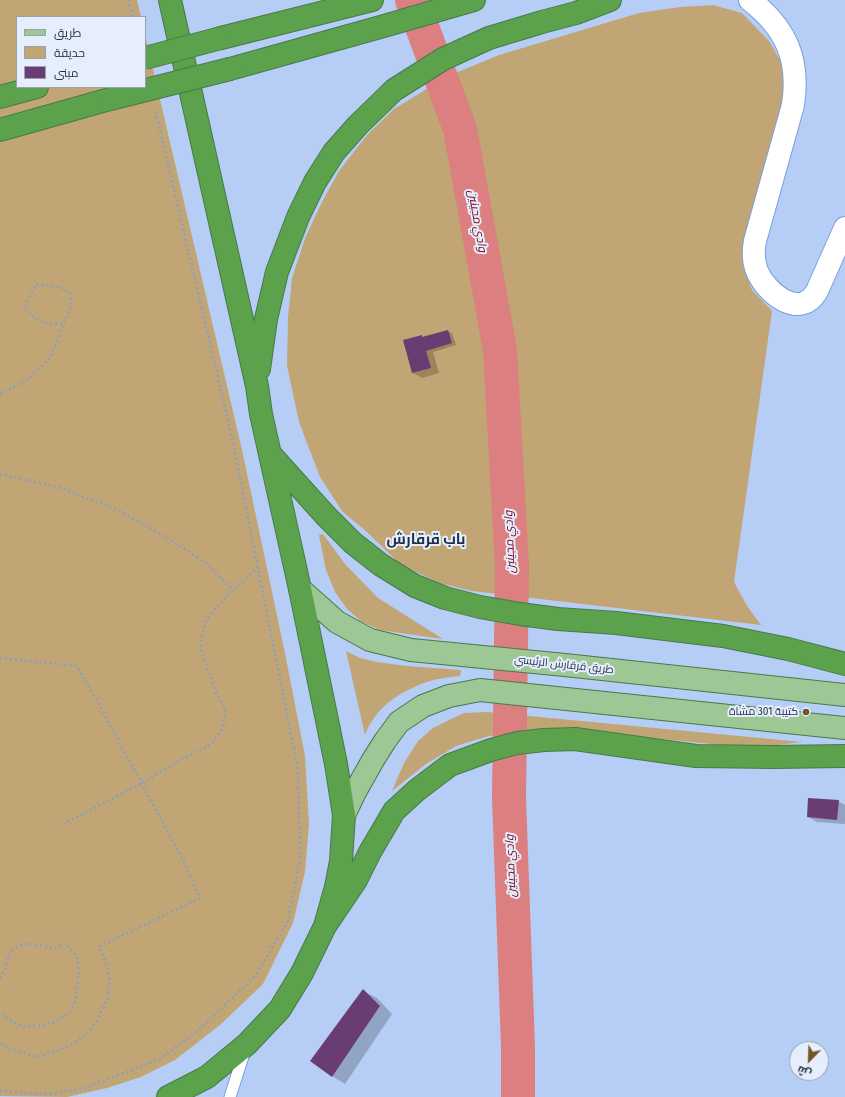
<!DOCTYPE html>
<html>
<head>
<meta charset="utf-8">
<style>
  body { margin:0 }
  #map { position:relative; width:845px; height:1097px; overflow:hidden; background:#b6cef6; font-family:"Fira Sans Condensed",Cairo,sans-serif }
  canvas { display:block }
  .legend { position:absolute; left:16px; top:16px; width:130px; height:72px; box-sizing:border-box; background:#e6eefc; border:1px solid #96a1b4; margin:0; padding:5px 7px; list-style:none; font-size:12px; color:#1f2e48 }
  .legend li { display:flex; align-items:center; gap:8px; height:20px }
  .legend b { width:20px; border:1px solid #96a1b4 }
  .north { position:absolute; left:789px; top:1041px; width:40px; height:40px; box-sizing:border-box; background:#e6eefc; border:1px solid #96a1b4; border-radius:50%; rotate:203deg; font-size:11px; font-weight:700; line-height:16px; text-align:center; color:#1f2e48 }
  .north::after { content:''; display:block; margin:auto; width:14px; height:18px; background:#6f5527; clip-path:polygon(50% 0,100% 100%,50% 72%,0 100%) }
</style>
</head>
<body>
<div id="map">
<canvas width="845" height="1097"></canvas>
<ul class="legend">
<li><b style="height:5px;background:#9dc794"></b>طريق</li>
<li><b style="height:11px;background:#c2a574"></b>حديقة</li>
<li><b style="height:11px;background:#693c73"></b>مبنى</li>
</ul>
<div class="north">ش</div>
</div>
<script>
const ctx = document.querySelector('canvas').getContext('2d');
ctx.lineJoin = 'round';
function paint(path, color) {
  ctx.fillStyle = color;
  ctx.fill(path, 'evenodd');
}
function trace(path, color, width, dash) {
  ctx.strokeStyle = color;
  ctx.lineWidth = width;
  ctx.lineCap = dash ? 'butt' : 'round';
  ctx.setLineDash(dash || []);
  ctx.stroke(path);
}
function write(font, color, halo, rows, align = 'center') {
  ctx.font = font + ' "Fira Sans Condensed",Cairo,sans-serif';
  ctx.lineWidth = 4;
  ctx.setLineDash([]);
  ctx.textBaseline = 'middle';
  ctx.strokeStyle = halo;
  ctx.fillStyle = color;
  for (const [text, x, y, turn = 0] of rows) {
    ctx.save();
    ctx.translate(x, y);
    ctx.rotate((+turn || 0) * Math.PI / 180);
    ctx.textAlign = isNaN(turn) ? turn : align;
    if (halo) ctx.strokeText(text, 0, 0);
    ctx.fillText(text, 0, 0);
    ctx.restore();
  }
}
paint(new Path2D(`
  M0 0H137L141 17H17V87H145V35L242 450 286 658 305 756 309 824 305 872 293 923 263 984 220 1025 175 1060 141 1077 107 1088 67 1097 0 1096Z
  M713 5 742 13 769 41 783 65 785 93 743 267 752 290 772 311 734 582 747 606 761 625 472 591 439 583 400 564 368 533 342 511 320 477 299 422 287 366 288 317 292 278 306 236 322 202 339 171 367 135 394 109 448 76 499 55 639 13 680 7Z
  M323 534 345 564 378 598 443 639 379 630 361 621 347 609 335 592 326 570 319 535Z
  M346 651 360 658 377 662 407 666 461 670 460 676C451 677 441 678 433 680 410 687 385 700 372 721 369 725 367 730 365 735Z
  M487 712 802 742 751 748 574 730 533 729 489 736 456 746 426 764 392 791 404 763 418 741 433 728 449 720 464 713Z`), '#c2a574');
paint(new Path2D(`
  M448 331 452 333 456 345 433 352 439 373 422 378 413 373 404 341 421 336 424 338Z
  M838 801 845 805V824L817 822 808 817Z
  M363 991 377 998 392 1014 345 1084 332 1076Z`), '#0003');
trace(new Path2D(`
  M412 0 460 129 500 350 512 566 509 798 518 1047V1097`), '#dc7f80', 34);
paint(new Path2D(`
  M448 330 452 343 426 351 431 368 412 373 403 340 422 335V337Z
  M808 798 839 800 837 820 807 817Z
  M363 989 380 1006 332 1077 310 1061Z`), '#693c73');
const lane = new Path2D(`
  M230 1097 245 1050`);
const secondary = new Path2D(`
  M750 0C786 28 800 59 793 105L755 241C753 251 753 261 757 271 766 293 800 321 817 291L845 228`);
const primary = new Path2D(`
  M300 589 337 622 370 640 411 650 565 665 845 695
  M344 815 355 792 373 760 385 741 399 722 423 706 449 696 480 690 845 728`);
const highway = new Path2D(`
  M170 0 257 386 261 414 300 589 336 764 344 815 341 861 336 887 325 926
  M221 38 372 0
  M230 69 384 26 474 0
  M0 97 37 87
  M0 130 110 99
  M259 369 266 319 277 272 298 217 315 182 334 152 358 125 394 90 443 59 489 38 542 22 576 13 610 0
  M271 455 326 516 353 543 381 565 415 586 445 598 480 607 520 614 558 619 616 623 723 636 788 649 845 664
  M168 1097 207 1077 247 1044 280 1009 302 973 325 926 356 880 370 852 394 811 417 790 450 765 491 750 517 743 544 740 575 739 696 756 773 757 845 756`);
trace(lane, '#789fdd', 13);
trace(secondary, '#789fdd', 24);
trace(primary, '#47794b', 24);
trace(highway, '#47794b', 24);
trace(new Path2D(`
  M128 0 133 17
  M0 394 27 380 50 358 71 306 70 292 59 287 37 284 27 301 25 310 43 323 64 324
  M0 474 58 487 120 511 167 538 207 564 233 590
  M0 658 77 666 96 699 183 860 200 898 99 947 106 961 110 981 107 1000 97 1020 88 1033 70 1046 38 1057 9 1048 0 1043
  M63 824 142 783 184 758 211 744 222 730 226 712 216 692 200 647 202 637 206 621 217 606 258 567
  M0 978C2 975 4 972 5 970 7 966 7 961 8 957 17 939 38 943 53 949L64 943 76 955 79 972 76 998 71 1011 55 1022 42 1025 24 1027 9 1020 0 1012
  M0 1090 10 1092 51 1094 85 1088 160 1059 199 1030 255 976 287 923 300 860 298 770 233 442 155 109`), '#899ec2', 2.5, [2, 3]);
trace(lane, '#fff', 11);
trace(secondary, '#fff', 22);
trace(primary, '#9dc794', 22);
trace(highway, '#5ca24c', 22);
const highwayBridge = new Path2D(`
  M145 58 221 38
  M110 99 230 69`);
trace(highwayBridge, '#47794b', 24, []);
trace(highwayBridge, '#5ca24c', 22);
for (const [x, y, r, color] of [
  [806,712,4,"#6f5527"]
]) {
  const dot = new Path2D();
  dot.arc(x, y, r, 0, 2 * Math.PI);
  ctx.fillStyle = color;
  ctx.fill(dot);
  trace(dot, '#e6eefc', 1.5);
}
write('11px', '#1f2e48', '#e6eefc', [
  ["طريق قرقارش الرئيسي",564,665,6]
]);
write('11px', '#1f2e48', '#e6eefc', [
  ["كتيبة 301 مشاة",798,712]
], 'right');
write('italic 12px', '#79021c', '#e6eefc', [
  ["وادي مجينين",477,221,80],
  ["وادي مجينين",510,542,-92],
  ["وادي مجينين",511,866,-92]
]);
write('bold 15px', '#1f2e48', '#e6eefc', [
  ["باب قرقارش",426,540]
]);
</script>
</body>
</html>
